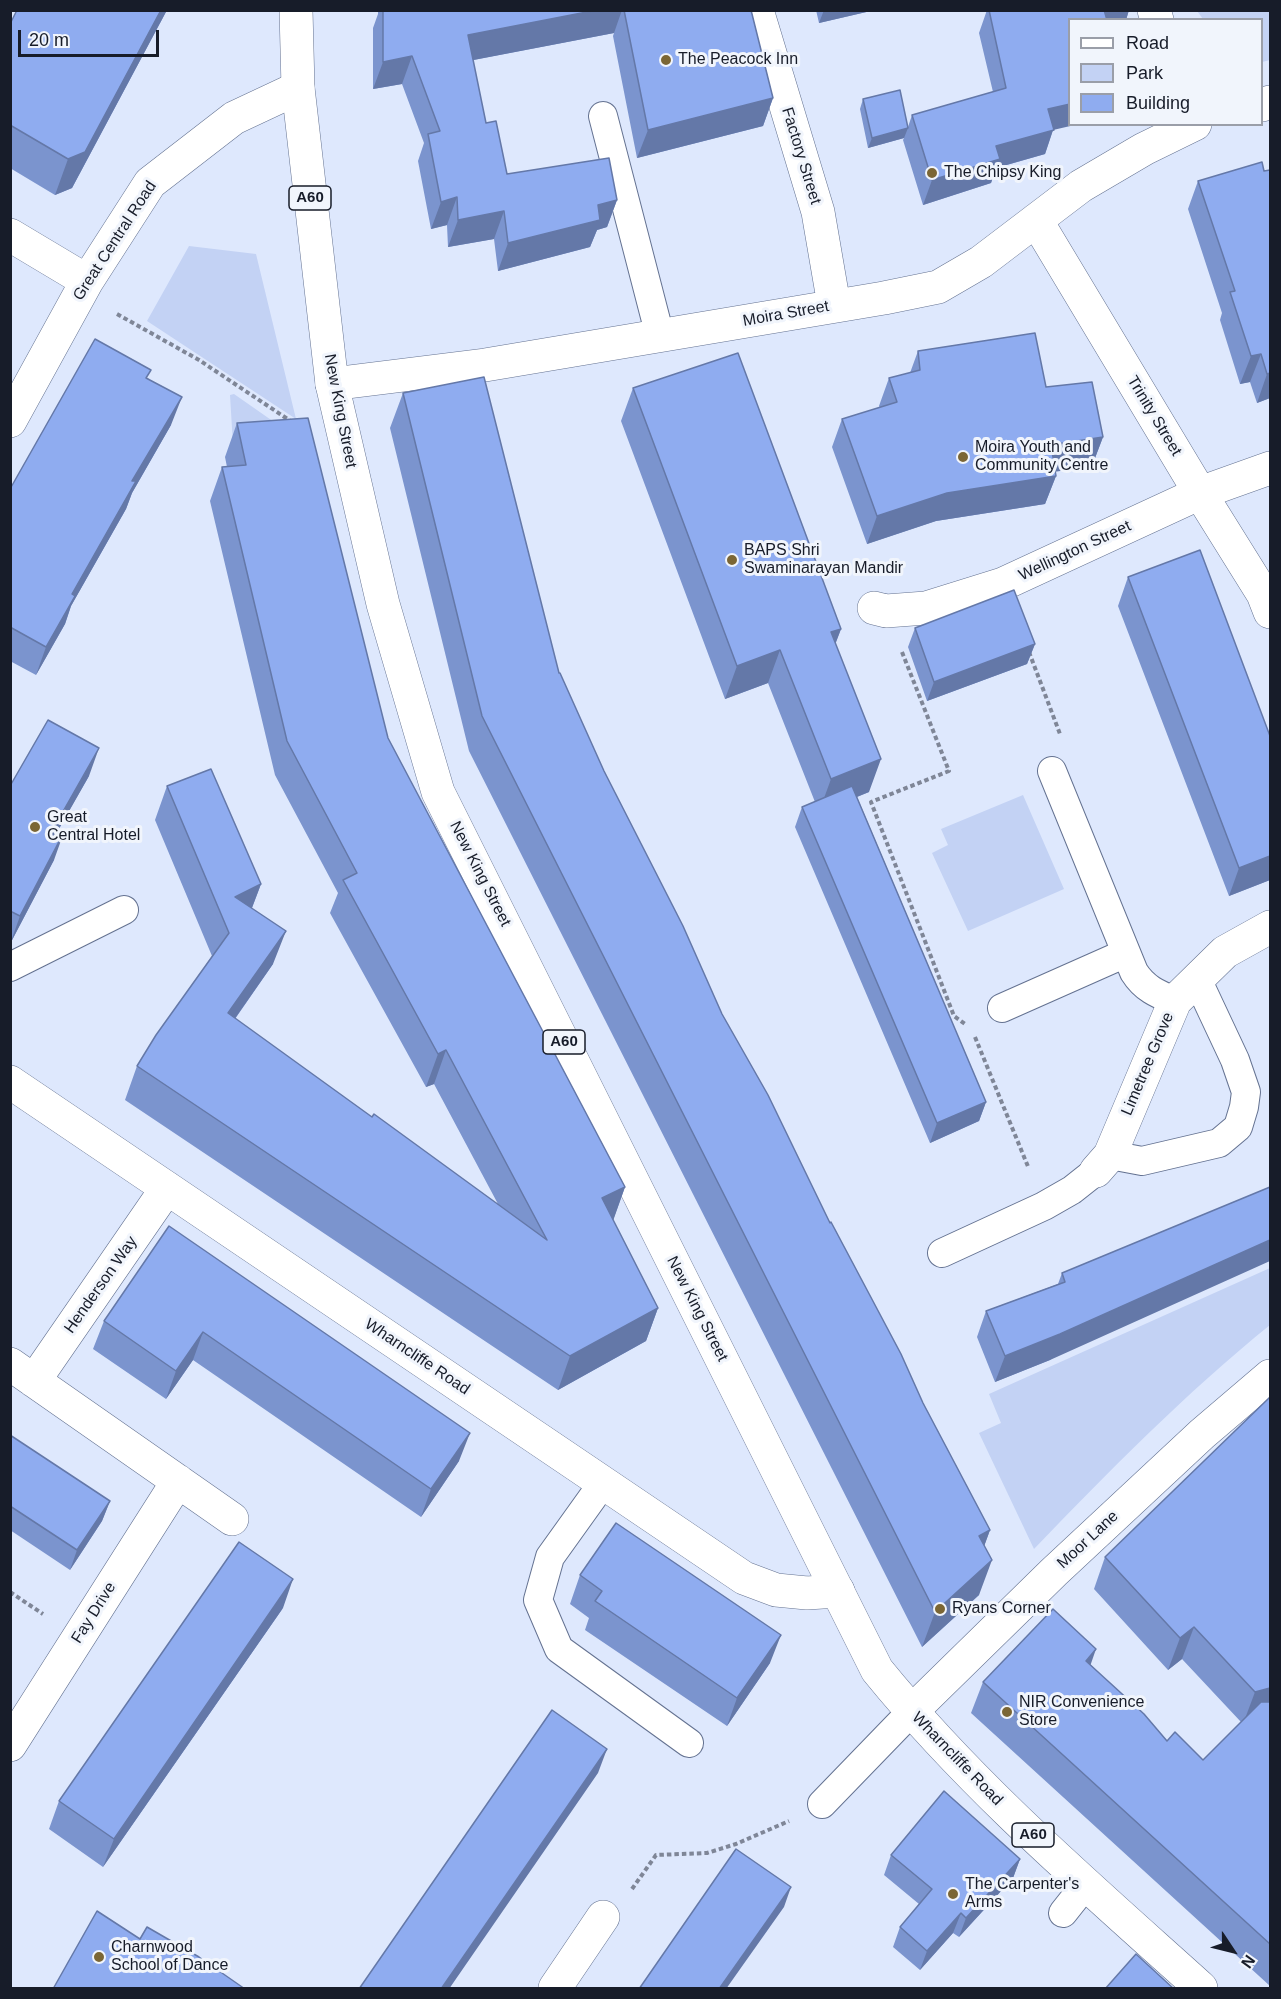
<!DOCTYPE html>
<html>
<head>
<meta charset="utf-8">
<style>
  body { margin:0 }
  #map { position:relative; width:1281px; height:1999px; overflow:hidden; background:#dee8fd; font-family:Arial,sans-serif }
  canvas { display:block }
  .frame { position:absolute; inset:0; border:12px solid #171c29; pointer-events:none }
  .legend { position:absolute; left:1068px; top:18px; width:195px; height:108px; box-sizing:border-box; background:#f1f5fc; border:2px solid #9a9ea8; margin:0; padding:8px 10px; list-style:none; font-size:18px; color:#171c29 }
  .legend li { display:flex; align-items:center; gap:12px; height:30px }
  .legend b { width:30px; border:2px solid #9a9ea8 }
  .north { position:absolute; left:1203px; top:1921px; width:60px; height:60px; -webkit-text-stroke:4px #f1f5fc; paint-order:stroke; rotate:125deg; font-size:16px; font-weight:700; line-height:24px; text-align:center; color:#171c29 }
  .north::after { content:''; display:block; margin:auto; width:21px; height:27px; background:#171c29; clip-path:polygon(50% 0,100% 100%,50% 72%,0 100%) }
  .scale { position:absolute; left:18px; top:30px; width:141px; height:27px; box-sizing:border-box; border:3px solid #171c29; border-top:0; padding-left:8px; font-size:18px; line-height:21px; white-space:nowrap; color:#171c29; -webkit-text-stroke:4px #f1f5fc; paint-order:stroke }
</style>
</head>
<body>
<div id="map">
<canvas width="1281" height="1999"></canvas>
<div class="frame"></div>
<ul class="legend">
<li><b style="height:8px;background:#fff"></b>Road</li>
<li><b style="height:16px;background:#c3d2f4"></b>Park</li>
<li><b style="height:16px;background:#8facf0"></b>Building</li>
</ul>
<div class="north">N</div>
<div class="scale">20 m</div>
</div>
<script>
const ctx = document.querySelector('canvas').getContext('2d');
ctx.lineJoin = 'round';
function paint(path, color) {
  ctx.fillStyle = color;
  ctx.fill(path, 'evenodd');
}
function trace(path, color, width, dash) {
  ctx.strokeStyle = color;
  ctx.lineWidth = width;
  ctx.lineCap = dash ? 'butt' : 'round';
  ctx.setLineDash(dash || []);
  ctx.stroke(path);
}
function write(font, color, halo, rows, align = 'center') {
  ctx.font = font + ' Arial,sans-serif';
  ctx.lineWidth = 6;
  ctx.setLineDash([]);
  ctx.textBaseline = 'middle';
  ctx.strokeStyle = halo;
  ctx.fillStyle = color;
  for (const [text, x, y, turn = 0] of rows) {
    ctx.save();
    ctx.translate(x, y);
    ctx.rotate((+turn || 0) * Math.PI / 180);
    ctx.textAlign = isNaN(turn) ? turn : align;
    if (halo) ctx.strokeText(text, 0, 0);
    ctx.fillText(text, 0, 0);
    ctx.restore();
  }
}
paint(new Path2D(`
  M1197 11H1270V60L1262 62V20L1203 19Z
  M189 246 256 254 296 419 147 321Z
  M234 394 297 438 233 445 230 395Z
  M1023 795 1064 889 968 931 932 853 948 845 941 829Z
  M1270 1268V1325C1186 1393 1109 1471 1034 1549L979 1433 1001 1423 989 1394Z`), '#c3d2f4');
const lane = new Path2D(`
  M603 116 660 336
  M1052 771 1134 972C1144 988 1157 994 1175 1001
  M10 967 124 910
  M1002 1008 1126 953
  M1110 1155 1142 1161 1219 1143 1238 1127 1244 1107 1246 1092 1235 1060 1197 979
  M942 1253 1044 1206 1072 1190 1096 1171
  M603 1483 550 1557 538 1600 559 1649 689 1743
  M822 1804 911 1712
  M1063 1913 1086 1884`);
const street = new Path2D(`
  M757 10 818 212 834 305
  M1154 10 1157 20
  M1262 105 1270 102
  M1036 220 1200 493 1263 594 1270 612
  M10 235 87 281
  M332 384 485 365 884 298 938 287 981 262 1081 186 1144 149 1195 124
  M10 421 87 281 150 183 234 118 298 88
  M874 608 886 611 926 608 1003 584 1200 493 1270 468
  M10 1082 744 1578 776 1590 807 1593 838 1591
  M1096 1171 1110 1155 1175 1001 1225 952 1270 927
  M10 1364 232 1519
  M34 1381 167 1188
  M911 1712 1054 1572 1202 1434 1270 1376
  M10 1745 178 1481
  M555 1988 603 1917`);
const primary = new Path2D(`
  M296 10 298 88 332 384 383 604 438 792 877 1670C973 1788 1089 1887 1201 1988`);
trace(lane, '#647291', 30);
trace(street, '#647291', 34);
trace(primary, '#647291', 34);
trace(new Path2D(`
  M117 314 199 360 292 422
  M902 652 949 771 871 802 954 1016 965 1024
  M1029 652 1060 734
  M975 1037 1029 1169
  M10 1592 43 1614
  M632 1889 656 1855 707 1853 736 1844 789 1821`), '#7f8697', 4, [4.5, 3]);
trace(lane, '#fff', 28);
trace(street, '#fff', 33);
trace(primary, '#fff', 33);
paint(new Path2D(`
  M167 10 72 188 55 195 10 168V24Z
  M378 10H751L773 98 763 126 637 158 613 36 614 33 473 60 486 123 507 174 617 200 607 227 597 230 590 247 498 271 494 239 448 247 447 225 431 229 418 161 424 143 402 84 373 89V28L378 14Z
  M816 10H875L819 23Z
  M987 10H1129L1126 20H1070L1053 130 1045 154 996 168 991 183 923 205 903 140 904 138 868 148 860 109 863 99 908 127 912 115 993 92 979 33Z
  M1264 171 1270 398 1257 403 1250 382 1240 384 1220 320 1222 313 1188 209 1198 181Z
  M918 351 1046 387 1103 437 1092 466 1055 471 1056 476 1045 504 936 521 867 544 832 447 842 419 880 408 879 406 889 378 910 373Z
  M148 378 171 425 132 493 126 509 71 606 65 624 36 675 10 661V489Z
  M633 388 841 629 835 644 869 792 857 797 986 1102 979 1121 930 1143 795 827 802 807 815 802 768 683 725 699 621 421Z
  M403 393 559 673 604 771 722 1014 923 1403 990 1530 984 1546 979 1595 922 1647 469 751 390 428Z
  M237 423 388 738 625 1187 613 1220 658 1308 646 1341 558 1390 125 1100 137 1066 212 956 155 820 167 786 261 884 252 908 273 964 235 1019 372 1117 498 1204 434 1084 426 1087 330 913 338 893 275 775 210 501 222 467H227L225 457Z
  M1128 577 1270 736V880L1229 896 1118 606Z
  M915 628 1035 644 1027 664 927 701 908 647Z
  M89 776 55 835 54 860 10 944V786Z
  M1270 1187 1050 1360 995 1382 977 1337 986 1311 1058 1284 1062 1273Z
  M169 1226 459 1461 421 1517 193 1360 166 1399 93 1349 104 1321Z
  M1270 1397V1986L971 1713 983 1682 1091 1665 1167 1741 1203 1760 1241 1722 1182 1659 1168 1670 1094 1589 1105 1557Z
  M10 1435 110 1501 102 1521 70 1570 10 1530Z
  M580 1575 770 1663 727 1726 585 1630 589 1618 570 1604Z
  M283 1608 103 1867 49 1829 59 1801Z
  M891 1855 1020 1859 1013 1878 959 1937 953 1933 920 1970 893 1947 900 1927 919 1904 884 1875Z`), '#7b94ce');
paint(new Path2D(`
  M161 10H167L72 188 55 195 68 159Z
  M597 10H622L614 33 458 63 468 35Z
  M824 10H875L819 23Z
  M1104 10H1129L1126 20H1100Z
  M412 56 402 84 373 89 383 62Z
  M773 98 763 126 637 158 648 130Z
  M1070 104V124H1079L1053 130 1045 154 996 168 991 183 923 205 932 180 1048 109Z
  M908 128 904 138 868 148 872 138Z
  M457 197 447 225 431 229 441 202Z
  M617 200 607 227 597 230 590 247 498 271 508 243 598 205Z
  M504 211 494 239 448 247 458 220Z
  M1261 354 1250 382 1240 384 1251 356Z
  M1270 373V398L1257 403 1267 374Z
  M182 397 171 425 132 493 126 509 71 606 65 624 36 675 46 647 72 594 132 481Z
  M1103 437 1092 466 1041 474 1051 445Z
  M1056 476 1045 504 936 521 867 544 877 516 947 493Z
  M841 629 829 661 831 632Z
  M1035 644 1027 664 927 701 934 682Z
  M780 650 768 683 725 699 737 666Z
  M99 748 89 776 38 866 48 838Z
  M881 759 869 792 819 812 831 779Z
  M64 832 54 860 10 944 20 916Z
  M1270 856V880L1229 896 1239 868Z
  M261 884 248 918 235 897Z
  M286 931 273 964 215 1047 228 1013Z
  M446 1050 434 1084 426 1087 438 1054Z
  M986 1102 979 1121 930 1143 937 1123Z
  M625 1187 613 1221 602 1198Z
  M1270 1240V1261L1050 1360 995 1382 1005 1356Z
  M658 1308 646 1341 558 1390 570 1356Z
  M203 1332 193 1360 166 1399 176 1371Z
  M470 1433 459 1461 421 1517 431 1489Z
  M110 1501 102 1521 70 1570 77 1550Z
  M990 1530 977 1566 979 1536Z
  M992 1560 979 1595 922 1647 935 1612Z
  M293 1579 283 1608 103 1867 114 1839Z
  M1194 1627 1182 1659 1168 1670 1180 1638Z
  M781 1635 770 1663 727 1726 737 1698Z
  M1096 1649 1085 1681 1086 1661Z
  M1270 1688V1717L1243 1724 1255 1692Z
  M607 1749 598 1773 449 1989H441Z
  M1020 1859 1013 1878 959 1937 966 1918Z
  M791 1887 784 1907 726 1989H719Z
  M961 1913 953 1933 920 1970 927 1951Z`), '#6478a8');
const building = new Path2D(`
  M17 10H161L85 152 68 159 10 125V24Z
  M383 10H597L468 35 486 123 496 121 507 174 609 158 617 200 598 205 600 220 508 243 504 211 458 220 457 197 441 202 428 134 440 131 412 56 383 62Z
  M624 10H751L773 98 648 130Z
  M989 10H1104L1107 20H1070V104L1048 109 1054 130 996 146 1000 159 932 180 912 115 1006 88Z
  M900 90 908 128 872 138 863 99Z
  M1262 162 1264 171 1270 170V373L1267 374 1261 354 1251 356 1230 292 1235 291 1198 181Z
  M1035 333 1046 387 1092 382 1103 437 1051 445 1056 476 947 493 877 516 842 419 897 402 889 378 920 370 918 351Z
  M95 339 151 370 146 378 182 397 132 481H136L72 594 75 596 46 647 10 627V489Z
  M738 353 841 629 831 632 881 759 831 779 780 650 737 666 633 388Z
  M484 377 559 673H560L604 771 683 926 722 1014 768 1095 830 1223 831 1222 901 1354 923 1403 990 1530 979 1536 992 1560 935 1612 482 716 403 393Z
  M308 418 388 738 625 1187 602 1198 658 1308 570 1356 137 1066 156 1035 229 933 167 786 211 769 261 884 235 897 286 931 228 1013 372 1117 374 1114 547 1240 446 1050 438 1054 343 880 357 873 287 741 222 467 246 465 237 423Z
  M1200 550 1270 736V856L1239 868 1128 577Z
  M1014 590 1035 644 934 682 915 628Z
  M48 720 99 748 48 838 64 832 20 916 10 911V786Z
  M852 786 986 1102 937 1123 802 807Z
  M1270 1187V1240L1060 1334 1005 1356 986 1311 1065 1282 1062 1273Z
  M169 1226 470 1433 431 1489 203 1332 176 1371 104 1321Z
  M1270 1397V1688L1255 1692 1194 1627 1180 1638 1105 1557Z
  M10 1435 110 1501 77 1550 10 1506Z
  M616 1523 781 1635 737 1698 595 1601 602 1591 580 1575Z
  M239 1542 293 1579 114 1839 59 1801Z
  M1053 1609 1096 1649 1086 1661 1144 1714 1167 1741 1175 1732 1203 1760 1261 1702H1270V1944L983 1682Z
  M552 1710 607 1749 441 1989H359Z
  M944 1791 1020 1859 966 1918 961 1913 927 1951 900 1927 932 1889 891 1855Z
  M736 1849 791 1887 719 1989H639Z
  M97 1911 140 1939 147 1927 199 1957 245 1989H53Z
  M1136 1954 1174 1989H1105Z`);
paint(building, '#8facf0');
trace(building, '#6478a8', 1.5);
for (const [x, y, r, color] of [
  [666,60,6,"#7b6635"],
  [932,173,6,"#7b6635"],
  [963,457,6,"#7b6635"],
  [732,560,6,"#7b6635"],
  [35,827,6,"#7b6635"],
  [940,1609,6,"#7b6635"],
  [1007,1712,6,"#7b6635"],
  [953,1894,6,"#7b6635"],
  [99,1957,6,"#7b6635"]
]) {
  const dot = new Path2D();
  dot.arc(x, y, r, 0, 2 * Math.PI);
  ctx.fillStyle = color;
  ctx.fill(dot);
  trace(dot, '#f1f5fc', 2);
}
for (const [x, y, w] of [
  [310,198,42],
  [564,1042,42],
  [1033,1835,42]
]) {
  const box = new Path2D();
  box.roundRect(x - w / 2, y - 12, w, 24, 4.5);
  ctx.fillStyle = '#f1f5fc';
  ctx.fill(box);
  trace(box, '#171c29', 1.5);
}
write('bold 15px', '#171c29', null, [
  ["A60",310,198],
  ["A60",564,1042],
  ["A60",1033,1835]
]);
write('16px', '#171c29', '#f1f5fc', [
  ["The Peacock Inn",678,60],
  ["The Chipsy King",944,173],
  ["Moira Youth and",975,448],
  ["Community Centre",975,466],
  ["BAPS Shri",744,551],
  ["Swaminarayan Mandir",744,569],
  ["Great",47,818],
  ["Central Hotel",47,836],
  ["Ryans Corner",952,1609],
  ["NIR Convenience",1019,1703],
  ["Store",1019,1721],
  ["The Carpenter's",965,1885],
  ["Arms",965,1903],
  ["Charnwood",111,1948],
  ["School of Dance",111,1966]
], 'left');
write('16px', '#171c29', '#f1f5fc', [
  ["Factory Street",801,156,73],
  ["Great Central Road",115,241,-57],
  ["Moira Street",786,314,-10],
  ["New King Street",340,411,79],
  ["Trinity Street",1154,416,59],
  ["Wellington Street",1075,551,-25],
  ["New King Street",480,874,63],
  ["Limetree Grove",1148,1064,-67],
  ["Henderson Way",101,1285,-55],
  ["New King Street",697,1309,63],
  ["Wharncliffe Road",417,1357,34],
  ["Moor Lane",1088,1540,-43],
  ["Fay Drive",94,1613,-58],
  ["Wharncliffe Road",957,1759,46]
]);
</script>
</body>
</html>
